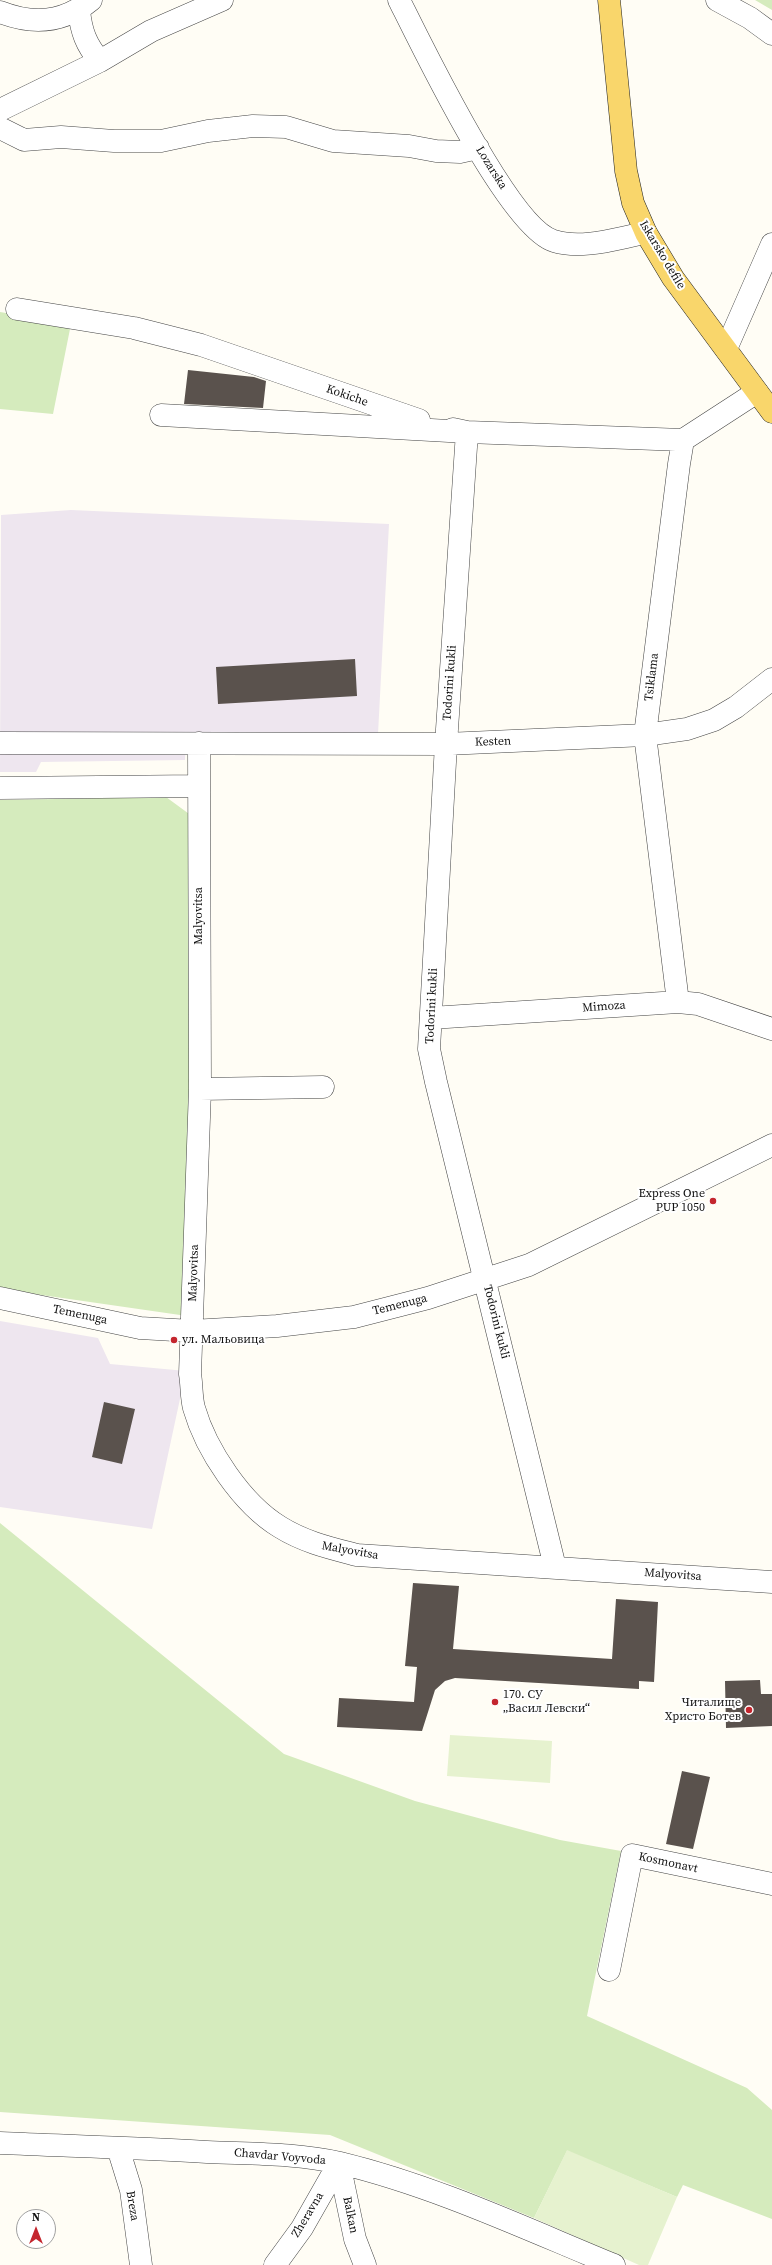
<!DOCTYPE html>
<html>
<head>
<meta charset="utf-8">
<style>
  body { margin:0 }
  #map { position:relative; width:772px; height:2265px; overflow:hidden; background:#fffdf5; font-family:"Source Serif 4",serif }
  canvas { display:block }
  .north { position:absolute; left:16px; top:2209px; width:40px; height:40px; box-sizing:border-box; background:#fff; border:1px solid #a0a0a0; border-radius:50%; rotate:0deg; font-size:11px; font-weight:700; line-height:16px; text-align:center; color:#111 }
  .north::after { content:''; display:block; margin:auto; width:14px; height:18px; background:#c4262e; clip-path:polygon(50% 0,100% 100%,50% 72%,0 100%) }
</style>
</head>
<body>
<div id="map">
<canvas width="772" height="2265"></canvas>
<div class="north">N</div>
</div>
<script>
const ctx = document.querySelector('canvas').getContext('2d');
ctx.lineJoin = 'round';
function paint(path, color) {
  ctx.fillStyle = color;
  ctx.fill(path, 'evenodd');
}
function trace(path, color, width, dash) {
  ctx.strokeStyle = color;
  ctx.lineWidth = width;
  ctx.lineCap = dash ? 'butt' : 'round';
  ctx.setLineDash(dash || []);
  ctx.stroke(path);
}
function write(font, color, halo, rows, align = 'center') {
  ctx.font = font + ' "Source Serif 4",serif';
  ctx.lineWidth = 4;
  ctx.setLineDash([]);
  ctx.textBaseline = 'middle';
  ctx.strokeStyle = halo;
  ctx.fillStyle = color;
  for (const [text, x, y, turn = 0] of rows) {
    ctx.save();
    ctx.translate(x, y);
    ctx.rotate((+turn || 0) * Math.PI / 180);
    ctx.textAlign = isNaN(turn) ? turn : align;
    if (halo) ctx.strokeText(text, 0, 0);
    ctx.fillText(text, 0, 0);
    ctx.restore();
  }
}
paint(new Path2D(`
  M71 510 389 524 378 734H186L185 760 41 762 36 772H0L1 515Z
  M0 1321 98 1338 110 1364 186 1371 152 1529 0 1507Z`), '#eee6ef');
paint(new Path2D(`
  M755 0H772V10Z
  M0 312 71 324 53 414 0 409Z
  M166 797 196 819 187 1316 0 1289V800Z
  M0 1523 284 1754 415 1801 560 1840 621 1851 587 2016 747 2088 772 2110V2219L683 2185 677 2197 567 2151 534 2218 330 2135 0 2112Z`), '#d5ebbd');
paint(new Path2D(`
  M450 1735 552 1741 550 1783 447 1776Z
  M567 2150 677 2197 648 2265H639L534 2218Z`), '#e6f2cf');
paint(new Path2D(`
  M188 370 254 377 266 381 263 408 184 404Z
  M355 659 357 696 218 704 216 667Z
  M104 1402 135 1409 122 1464 92 1457Z
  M413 1583 459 1586 453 1649 612 1659 616 1599 658 1602 654 1682 639 1681V1689L455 1678 445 1681 435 1690 422 1731 337 1727 339 1698 414 1702 417 1667 405 1666Z
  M760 1680 761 1694H772V1726L726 1728 725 1681Z
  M682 1771 710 1777 693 1849 666 1844Z`), '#5a524d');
const minor = new Path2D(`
  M399 0C422 46 510 229 554 241 583 250 617 238 646 233
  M717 0 750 18 772 34
  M79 10C81 31 86 45 100 61
  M0 12C33 25 63 23 91 0
  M0 110 100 61 151 31 222 0
  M0 128 24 140 61 137 114 141H161L208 131 253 126 286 127 333 141 409 146 436 151 460 152 478 148
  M17 309 134 328 201 345 419 420
  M726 349 772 244
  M161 415 467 432 446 744 429 1049 436 1082 555 1567
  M453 429 467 432 683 440
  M0 743 446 744 645 735 687 729 714 720 736 707 772 679
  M199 743 200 1089 190 1374C192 1385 191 1397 194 1408 206 1450 242 1504 280 1527 304 1542 330 1548 357 1555L772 1582
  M0 788 198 786
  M678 1002 645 735 679 464 683 440 757 392
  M431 1018 678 1002 698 1004 772 1029
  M200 1089 323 1087
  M0 1298 140 1328 192 1331 277 1326 354 1317 428 1298 529 1265 772 1145
  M609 1970 632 1855 772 1884
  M0 2143C69 2146 138 2148 207 2152 251 2154 297 2153 340 2163 435 2186 524 2228 614 2265
  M118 2148 131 2190 141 2265
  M339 2163 355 2239 365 2265
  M275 2265 302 2228 339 2163`);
const major = new Path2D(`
  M609 0 626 171 633 203 646 233 673 278 772 412`);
trace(minor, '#444', 23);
trace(major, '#222', 23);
trace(minor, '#fff', 22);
trace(major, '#f9d66b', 22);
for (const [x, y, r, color] of [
  [713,1201,4,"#c4262e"],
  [174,1340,4,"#c4262e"],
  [495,1702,4,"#c4262e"],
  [749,1710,4,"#c4262e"]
]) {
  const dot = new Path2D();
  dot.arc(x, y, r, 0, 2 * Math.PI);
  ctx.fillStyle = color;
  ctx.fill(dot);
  trace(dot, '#fff', 1.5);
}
write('12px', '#111', '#fff', [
  ["Lozarska",491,168,58],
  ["Iskarsko defile",662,255,59],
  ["Kokiche",347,396,19],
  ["Tsiklama",652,677,-83],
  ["Todorini kukli",450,683,-86],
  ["Kesten",493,742,-2],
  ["Malyovitsa",199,916,-90],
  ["Todorini kukli",432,1006,-87],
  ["Mimoza",604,1007,-4],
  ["Malyovitsa",194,1273,-88],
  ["Temenuga",400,1305,-14],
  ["Temenuga",80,1315,12],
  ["Todorini kukli",496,1322,76],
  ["Malyovitsa",350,1551,10],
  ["Malyovitsa",673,1575,4],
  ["Kosmonavt",668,1863,12],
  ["Chavdar Voyvoda",280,2157,5],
  ["Breza",132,2206,81],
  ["Zheravna",308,2215,-59],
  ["Balkan",350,2215,78]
]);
write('12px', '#111', '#fff', [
  ["Express One",705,1194],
  ["PUP 1050",705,1208],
  ["ул. Мальовица",182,1340,"left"],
  ["170. СУ",503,1695,"left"],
  ["„Васил Левски“",503,1709,"left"],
  ["Читалище",741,1703],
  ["Христо Ботев",741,1717]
], 'right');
</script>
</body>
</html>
